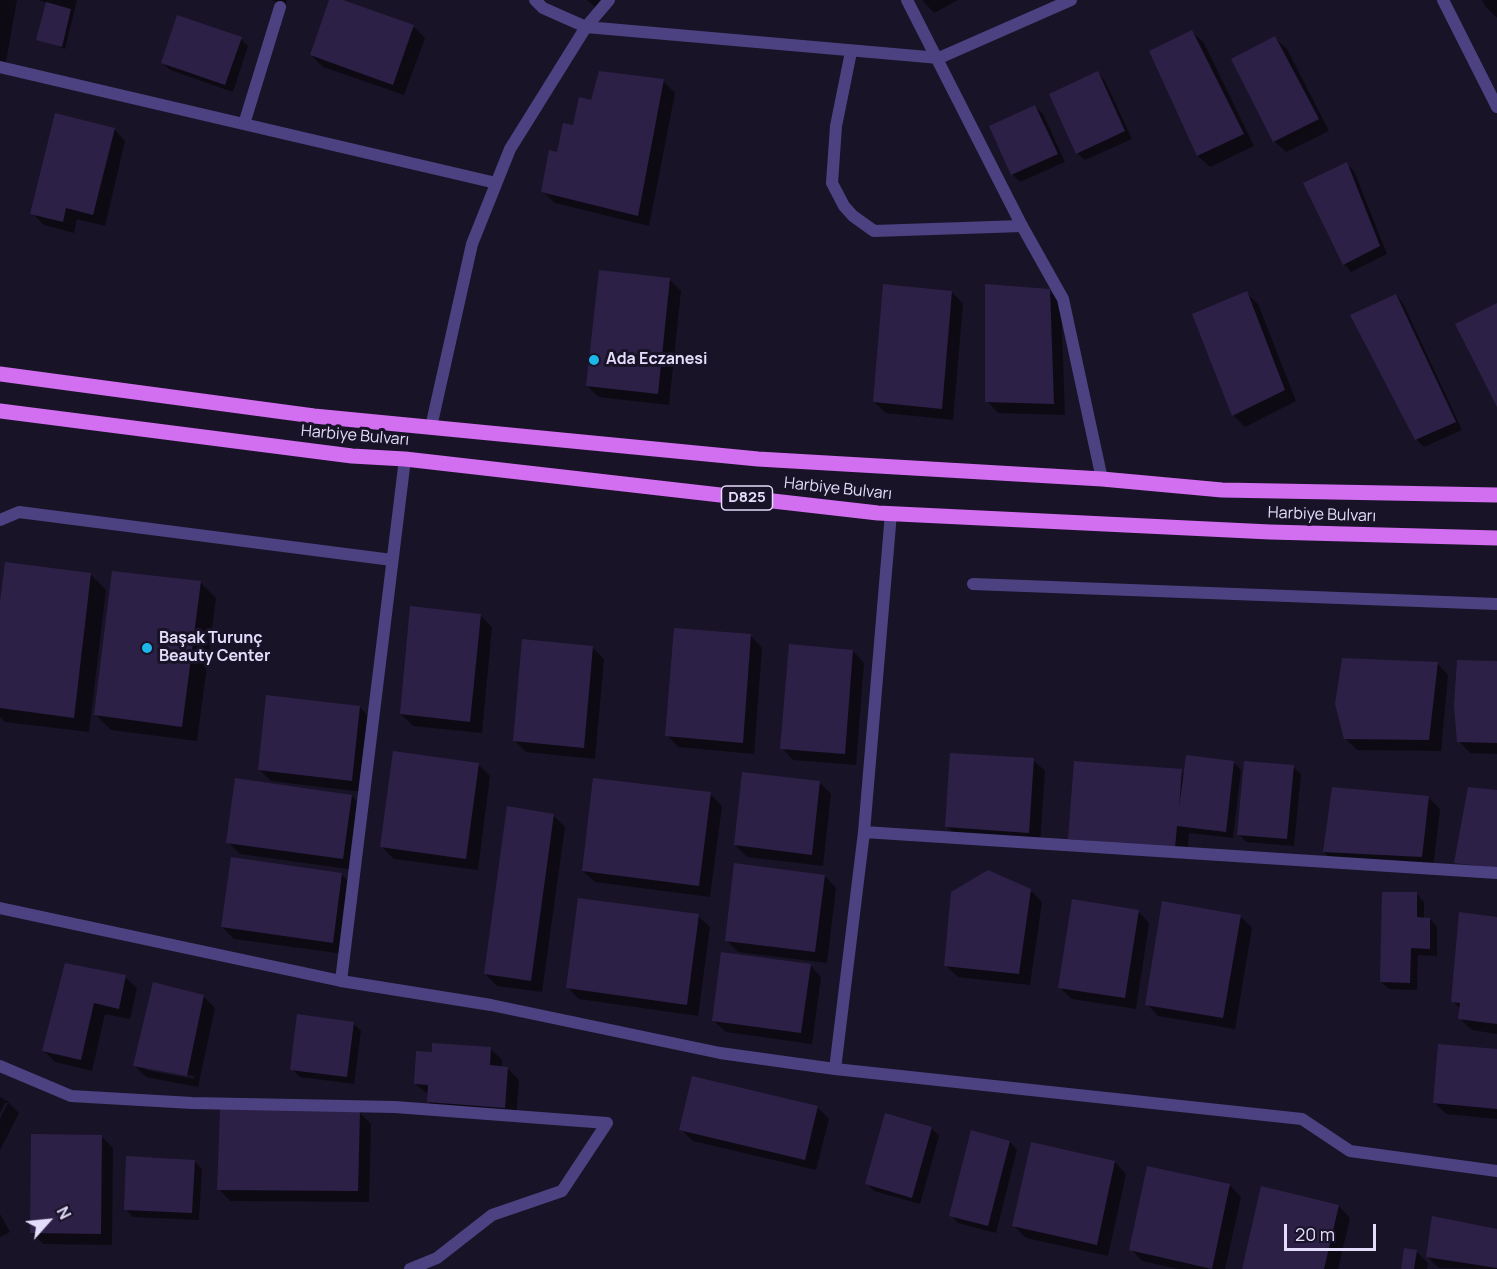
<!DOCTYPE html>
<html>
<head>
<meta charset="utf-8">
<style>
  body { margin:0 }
  #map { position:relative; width:1497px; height:1269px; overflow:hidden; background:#191327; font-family:Manrope,sans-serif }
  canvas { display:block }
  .north { position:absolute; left:18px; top:1191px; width:60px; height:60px; -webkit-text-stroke:4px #191327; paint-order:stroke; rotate:63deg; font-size:16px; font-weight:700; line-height:24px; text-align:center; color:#e4dcfb }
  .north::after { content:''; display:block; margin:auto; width:21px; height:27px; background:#e4dcfb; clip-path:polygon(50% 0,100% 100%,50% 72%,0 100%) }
  .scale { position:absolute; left:1284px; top:1224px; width:92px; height:27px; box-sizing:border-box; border:3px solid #e4dcfb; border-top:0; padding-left:8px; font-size:18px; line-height:21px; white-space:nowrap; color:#e4dcfb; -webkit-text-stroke:4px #191327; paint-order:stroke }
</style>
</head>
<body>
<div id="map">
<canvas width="1497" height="1269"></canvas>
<div class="north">N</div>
<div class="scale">20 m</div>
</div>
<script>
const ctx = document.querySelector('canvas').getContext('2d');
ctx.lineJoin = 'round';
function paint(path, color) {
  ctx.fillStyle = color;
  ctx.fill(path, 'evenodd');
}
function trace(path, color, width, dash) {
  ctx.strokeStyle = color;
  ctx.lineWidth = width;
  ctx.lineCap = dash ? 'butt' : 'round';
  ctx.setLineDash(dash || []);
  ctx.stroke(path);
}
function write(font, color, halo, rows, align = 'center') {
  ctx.font = font + ' Manrope,sans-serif';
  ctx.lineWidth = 6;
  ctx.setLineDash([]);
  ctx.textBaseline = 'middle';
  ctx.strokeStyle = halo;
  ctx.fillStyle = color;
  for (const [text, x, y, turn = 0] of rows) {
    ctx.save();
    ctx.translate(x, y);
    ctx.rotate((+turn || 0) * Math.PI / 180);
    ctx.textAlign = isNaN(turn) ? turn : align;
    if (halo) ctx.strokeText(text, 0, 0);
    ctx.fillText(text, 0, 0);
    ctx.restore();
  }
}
paint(new Path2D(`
  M0 0H17L6 62 0 61Z
  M38 0H77L65 49 38 39 47 3Z
  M271 0H287L285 5Z
  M331 0H339L413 26 425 38 404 95 323 67 311 55Z
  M587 0H600L595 7Z
  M922 0H958L934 13Z
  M1482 0H1497V18L1485 6Z
  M1192 32 1204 43 1254 146 1210 167 1198 156 1151 51Z
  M1275 38 1287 49 1329 131 1286 152 1274 141Z
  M241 39 248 46 233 92 170 70 163 63Z
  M1098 73 1105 81 1132 139 1085 160 1077 153Z
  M663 81 675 93 649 226 555 203 543 192 575 127 592 101Z
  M1035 106 1043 114 1065 162 1020 182 1012 174 991 127Z
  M114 129 125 141 105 226 77 219 74 233 44 225 32 213Z
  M1347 164 1354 171 1387 254 1351 272 1344 264Z
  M670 280 681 291 669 405 599 397 587 386Z
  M1049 291 1061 302 1065 415 998 413 987 401Z
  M952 292 963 304 953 420 886 413 874 402Z
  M1246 293 1258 304 1296 401 1245 427 1233 415 1194 315Z
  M1396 295 1403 303 1462 430 1424 447 1417 440 1352 316Z
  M90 574 106 590 89 732 5 722 0 717V615Z
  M200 582 216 598 197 741 111 730 96 715Z
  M480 615 492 627 482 733 413 726 401 714Z
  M751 636 762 648 754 754 678 747 667 735Z
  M592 647 604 659 595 759 526 752 515 741Z
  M853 651 864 663 856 765 793 760 782 748Z
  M1497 662V754L1470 753 1459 741Z
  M1437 663 1448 675 1441 751 1357 750 1345 738Z
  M360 707 371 719 363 792 271 781 259 769Z
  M1033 760 1045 771 1040 844 959 838 947 827Z
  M1234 763 1241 770 1233 838 1189 833 1187 859 1082 850 1070 838 1181 771 1185 775Z
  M478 764 490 776 478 870 394 859 382 847Z
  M1293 767 1301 774 1294 846 1246 842 1239 834Z
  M820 783 831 794 823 866 747 857 735 845Z
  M710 794 722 806 710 897 595 882 583 871Z
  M352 796 363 808 355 870 240 854 228 842Z
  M1428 797 1440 809 1433 868 1336 864 1324 852Z
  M553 815 565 827 542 992 497 986 485 974Z
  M342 875 353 886 344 954 234 939 222 927Z
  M825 876 836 888 827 963 738 952 726 940Z
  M1031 891 1042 902 1030 985 958 977 946 966Z
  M1417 894 1424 902V919H1430L1437 927V956L1418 955 1417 990 1389 989 1381 982Z
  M1138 911 1149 923 1136 1009 1072 999 1060 988Z
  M698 916 710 927 698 1016 579 999 568 988Z
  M1240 916 1252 928 1235 1029 1158 1016 1147 1004Z
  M1497 918V1034L1472 1030 1460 1019 1461 1010 1453 1001Z
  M66 965 125 977 137 988 130 1019 105 1014 92 1071 55 1062 43 1050Z
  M810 965 821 977 812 1044 726 1032 714 1021Z
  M203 996 215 1008 198 1087 146 1077 135 1066ZM146 1067 194 1076V1079L146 1070Z
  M353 1023 361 1031 354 1084 300 1077 292 1069Z
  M490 1048 502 1060V1068H507L519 1080 516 1119 440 1113 429 1102V1095L415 1084 433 1054Z
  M1497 1051V1119L1446 1114 1434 1102Z
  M0 1097 7 1101 19 1113 0 1150V1119L8 1103H5L0 1113Z
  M817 1107 829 1119 816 1170 693 1141 681 1129Z
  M359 1112 371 1124 369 1202 230 1201 219 1189Z
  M932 1129 939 1136 920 1204 874 1191 866 1183Z
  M102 1137 113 1148 112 1245 43 1244 31 1232Z
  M1010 1142 1017 1150 996 1233 958 1223 951 1215Z
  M194 1161 202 1169 199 1220 133 1217 125 1209Z
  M1115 1162 1126 1174 1108 1256 1026 1238 1014 1226Z
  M1230 1186 1241 1197 1225 1269H1178L1142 1261 1131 1249Z
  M1339 1206 1350 1218 1338 1269H1244Z
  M0 1214 10 1232 0 1237Z
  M1497 1229V1269L1439 1268 1428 1257Z
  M1416 1251 1428 1263 1427 1269H1403Z`), '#0007');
paint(new Path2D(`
  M329 0H343L414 25 393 85 310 55Z
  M46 2 71 9 62 47 36 40Z
  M177 15 242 37 225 85 161 63Z
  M1192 30 1244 134 1197 156 1149 51Z
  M1275 36 1319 119 1273 142 1231 59Z
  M599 71 664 79 638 216 541 192 549 150 557 152 563 123 573 125 579 97 591 100Z
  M1098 71 1125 131 1076 154 1049 94Z
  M1035 105 1058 154 1011 175 989 126Z
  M55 113 115 128 93 215 66 208 63 222 30 214Z
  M1347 162 1380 246 1343 265 1303 183Z
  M599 270 670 278 658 394 586 386Z
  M883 284 952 291 942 409 873 402Z
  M985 284 1050 289 1054 404 985 402Z
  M1247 291 1285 390 1232 416 1192 314Z
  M1396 294 1456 422 1415 440 1350 315Z
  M1497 303V407L1455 324Z
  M5 562 91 573 74 718 0 708V602Z
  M112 571 201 581 182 727 94 715Z
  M410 606 481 614 470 722 400 714Z
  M674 628 751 634 743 743 665 736Z
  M522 639 593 646 584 748 513 741Z
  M789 644 853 650 845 754 780 749Z
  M1342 658 1438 662 1429 740 1344 739 1335 704Z
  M1457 660 1497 661V743L1457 742 1454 706Z
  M266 695 360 706 352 781 258 770Z
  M393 751 479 763 466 859 380 847Z
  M950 753 1034 758 1029 833 945 827Z
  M1186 755 1234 761 1226 832 1177 826 1175 848 1068 839 1074 761 1182 769 1179 808Z
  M1244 761 1294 765 1287 839 1237 835Z
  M742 772 820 781 812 855 734 845Z
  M235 778 352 795 343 859 226 843Z
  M593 778 711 792 699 886 582 871Z
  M1332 787 1429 796 1422 857 1323 852Z
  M1468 787 1497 790V868L1454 863Z
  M507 806 554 814 531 981 484 974Z
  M231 857 342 873 333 943 221 927Z
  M734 863 825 875 815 952 725 941Z
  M988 870 1031 889 1019 974 944 966 951 892Z
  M1382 892H1417V917L1430 918V949L1411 948 1410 983 1380 982Z
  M578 898 699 914 687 1005 566 988Z
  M1072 899 1139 910 1125 998 1058 988Z
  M1162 901 1241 915 1223 1018 1145 1005Z
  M1459 912 1497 917V1024L1458 1019 1460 1003 1451 1002Z
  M721 952 811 964 801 1033 712 1021Z
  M65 963 126 975 119 1009 94 1003 81 1060 42 1051Z
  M153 982 204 995 187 1076 133 1066Z
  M297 1014 354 1022 347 1077 290 1070Z
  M432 1043 491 1047 490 1065 508 1067 505 1108 427 1102 428 1085 414 1084 416 1051 432 1052Z
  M1438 1044 1497 1049V1109L1433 1103Z
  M692 1076 818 1106 805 1160 679 1130Z
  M220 1109 360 1111 358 1191 217 1190Z
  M885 1113 932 1127 912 1198 865 1184Z
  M971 1130 1010 1141 988 1226 949 1216Z
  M31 1134 102 1135 101 1234 30 1233Z
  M1031 1142 1115 1161 1097 1245 1012 1226Z
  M126 1156 195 1160 192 1213 124 1210Z
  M1147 1166 1230 1184 1212 1269 1129 1250Z
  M1261 1186 1339 1205 1324 1269H1242Z
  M1432 1216 1497 1229V1268L1426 1257Z
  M1404 1248 1417 1250 1414 1269H1401Z`), '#2d2046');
trace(new Path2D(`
  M851 52 836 126 832 183 844 206 853 216 874 231 1022 226
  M0 520 19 512 392 560
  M973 584 1497 604`), '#4d4281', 12);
trace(new Path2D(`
  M535 0 543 8 586 27 939 58 1071 0
  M907 0 1022 226 1063 299 1102 479
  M1443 0 1497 107
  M0 67 496 183
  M244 124 280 7
  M431 427 472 244 510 149 586 27 609 0
  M864 832 1497 873
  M0 908 341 981 491 1005 720 1053 835 1069 864 832 891 513
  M341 981 405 459
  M0 1066 71 1096 192 1103 395 1107 607 1123 562 1191 492 1215 437 1258 410 1269
  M835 1069 1302 1119 1350 1151 1497 1171`), '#4d4281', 12);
trace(new Path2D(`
  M0 374 314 416 758 459 1102 479 1222 490 1497 495
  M0 411 352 456 405 459 878 513 1270 532 1497 538`), '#d26ef0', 15);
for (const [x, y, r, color] of [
  [594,360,6,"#1cb7e8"],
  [147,648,6,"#1cb7e8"]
]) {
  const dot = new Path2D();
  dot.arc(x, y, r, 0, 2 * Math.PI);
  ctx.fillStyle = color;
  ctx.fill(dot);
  trace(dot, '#191327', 2);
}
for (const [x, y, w] of [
  [747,498,51]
]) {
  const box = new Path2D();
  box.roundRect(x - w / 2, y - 12, w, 24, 4.5);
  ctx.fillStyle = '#191327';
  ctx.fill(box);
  trace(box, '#e4dcfb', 1.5);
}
write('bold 15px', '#e4dcfb', null, [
  ["D825",747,498]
]);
write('bold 16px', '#e4dcfb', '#191327', [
  ["Ada Eczanesi",606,360],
  ["Başak Turunç",159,639],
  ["Beauty Center",159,657]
], 'left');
write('16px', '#e4dcfb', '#191327', [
  ["Harbiye Bulvarı",355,436,5],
  ["Harbiye Bulvarı",838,489,6],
  ["Harbiye Bulvarı",1322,515,2]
]);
</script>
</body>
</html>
